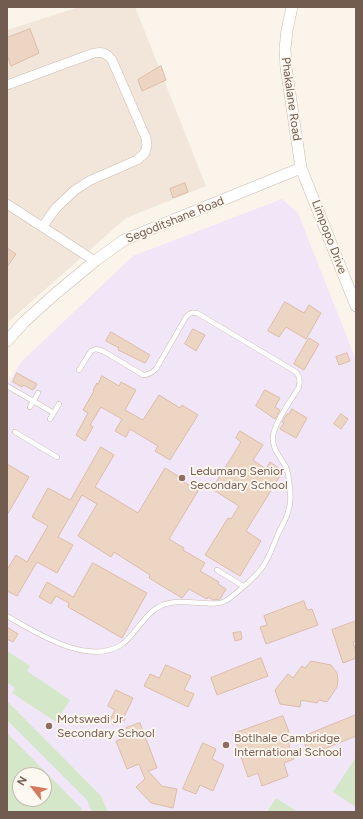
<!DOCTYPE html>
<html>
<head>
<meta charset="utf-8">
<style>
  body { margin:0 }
  #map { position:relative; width:363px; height:819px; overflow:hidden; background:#faf4ea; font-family:Figtree,sans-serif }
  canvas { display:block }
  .frame { position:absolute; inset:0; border:8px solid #725c50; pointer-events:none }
  .north { position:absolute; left:12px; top:767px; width:40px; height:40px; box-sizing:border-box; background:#fdf8f0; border:1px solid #c5bab0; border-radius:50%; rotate:301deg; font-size:11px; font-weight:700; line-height:16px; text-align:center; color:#725c50 }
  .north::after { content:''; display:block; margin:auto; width:14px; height:18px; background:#d6795d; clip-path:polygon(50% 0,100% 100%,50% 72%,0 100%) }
</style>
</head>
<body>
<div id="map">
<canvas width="363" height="819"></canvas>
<div class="frame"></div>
<div class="north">N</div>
</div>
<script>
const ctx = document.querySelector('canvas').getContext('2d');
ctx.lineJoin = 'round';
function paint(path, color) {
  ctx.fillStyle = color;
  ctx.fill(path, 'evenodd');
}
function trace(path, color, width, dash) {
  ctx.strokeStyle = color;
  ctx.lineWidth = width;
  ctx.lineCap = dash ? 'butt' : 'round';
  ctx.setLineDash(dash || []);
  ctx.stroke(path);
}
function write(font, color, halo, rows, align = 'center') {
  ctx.font = font + ' Figtree,sans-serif';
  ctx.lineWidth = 3.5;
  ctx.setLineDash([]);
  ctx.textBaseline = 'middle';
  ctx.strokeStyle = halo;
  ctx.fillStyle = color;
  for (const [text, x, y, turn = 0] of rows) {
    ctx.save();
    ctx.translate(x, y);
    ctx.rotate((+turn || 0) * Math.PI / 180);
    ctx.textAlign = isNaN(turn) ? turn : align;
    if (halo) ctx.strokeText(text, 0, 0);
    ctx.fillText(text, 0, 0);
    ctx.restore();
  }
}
paint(new Path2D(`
  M79 7H135L206 186 126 218 7 323V30Z`), '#f1e6d9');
paint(new Path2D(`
  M282 199 298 213 356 360V812H7V386L21 362 133 256ZM20 775H44V799H20Z`), '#f1e6f7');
paint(new Path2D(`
  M7 651 30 666 27 671 70 700 56 722 12 693 15 688 7 682Z
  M7 701 101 796 108 812H92L87 800 7 720Z
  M7 733 82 809 80 812H7ZM20 775H44V799H20Z
  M356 757V807L333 792Z
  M276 798 298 812H267Z`), '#d5e7c9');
const building = new Path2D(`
  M30 29 39 53 11 66 7 55V38Z
  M161 66 166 80 142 91 138 80Z
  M185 183 188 192 173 198 170 189Z
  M7 248 16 254 7 267Z
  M285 302 304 313 309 305 321 313 306 339 286 327 279 337 268 331Z
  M193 329 205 335 196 351 185 344Z
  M111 332 150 355 145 363 118 350 119 348 106 341Z
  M309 338 319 344 304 370 294 364Z
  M347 353 350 361 339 365 336 357Z
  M17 373 37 384 33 390 23 385 22 387 13 382Z
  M102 376 119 386 121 382 136 390 125 410 143 420 159 395 180 408 182 405 198 415 170 460 155 451 158 446 130 429 126 437 115 431 122 419 101 407 90 425 93 427 85 441 76 435 88 413 83 410 94 391 93 390 97 383 98 384Z
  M265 390 280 398 275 407 280 410 275 419 256 406Z
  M292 409 307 418 296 438 280 429 284 423 282 422 287 414H289Z
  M341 414 348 419 341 429 334 424Z
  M240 431 263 445 253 460 266 469 270 462 283 471 246 531 261 541 240 576 205 555 228 518 231 519 239 506 212 489 241 442 236 438Z
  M101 447 114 455 95 487 138 513 165 468 178 476 177 478 198 491 169 539 184 548 183 550 205 563 200 571 219 582 218 584 226 589 220 599 213 600 208 597 207 599 189 589 182 598 149 578 150 575 114 552 111 557 78 536 97 504 82 495 58 537 73 545 57 573 37 562 17 596 7 591V570L16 555 27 562 48 526 32 517 48 488 70 500Z
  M7 464 29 477 7 515Z
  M93 563 147 593 122 638 68 607 69 603 56 596 51 604 39 597 47 582 73 597Z
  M304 601 307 610 312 609 318 625 266 644 260 627 267 625 264 616Z
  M356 621V641L353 642 356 652V658L343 663 332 630Z
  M7 627 18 634 13 642 7 639Z
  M241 632 242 639 235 641 233 633Z
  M261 658 268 676 217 695 211 678Z
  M311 661 331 665 337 673 338 680 337 687 327 702 319 700 317 703 301 700 300 707 280 704 275 690 288 674 293 678 302 666 305 668Z
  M166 665 191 676 184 690 194 694 188 707 144 686 150 674 159 678Z
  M116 690 133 698 124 717 125 720 113 725 110 720 115 710 108 706Z
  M356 715V736L309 755 302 737Z
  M283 716 289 732 285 734 294 759 284 763 288 776 262 786 258 773 248 777 233 734Z
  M140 723 157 768 148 771 162 786 177 789 173 808 151 803 136 787 145 779 139 764 127 769 116 741 129 736 126 728Z
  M203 743 216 749 212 759 224 765 213 791 200 785 196 794 183 789Z`);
paint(building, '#edd5c4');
trace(building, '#ddbca7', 1);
const service = new Path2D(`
  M7 386 54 413
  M30 407 38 393
  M50 419 59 404
  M15 432 57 457
  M217 570 243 586
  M7 616C37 633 87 666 121 645 134 637 143 616 157 608 179 594 212 610 227 600 236 594 254 578 261 569 269 559 273 546 278 534 281 527 286 520 288 512 291 503 291 492 289 482 289 477 288 472 286 467 281 458 272 449 273 437 273 424 292 399 299 387 300 381 300 377 296 372L197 313C192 312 189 313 186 317L156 369C152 373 149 375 143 375L103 351 96 349 91 351 79 370`);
const minor = new Path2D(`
  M7 85 91 54C101 51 106 52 112 60L146 138 147 145 145 153 137 160 89 181 75 190 56 208 43 226
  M7 204 95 261`);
const tertiary = new Path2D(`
  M292 7 287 30 285 49 286 67 301 168 356 306
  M7 341 24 322 55 294 95 261 124 240 301 168`);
trace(service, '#cbbcb1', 5.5);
trace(minor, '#cbbcb1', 10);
trace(tertiary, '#cbbcb1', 12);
trace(service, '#fff', 4.5);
trace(minor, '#fff', 9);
trace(tertiary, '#fff', 11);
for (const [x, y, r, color] of [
  [182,478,4,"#8d6e63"],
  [49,726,4,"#8d6e63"],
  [226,745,4,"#8d6e63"]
]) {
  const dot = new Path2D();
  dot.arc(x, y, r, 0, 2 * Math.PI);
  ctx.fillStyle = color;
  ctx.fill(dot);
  trace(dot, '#fdf8f0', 1.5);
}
write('12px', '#725c50', '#fdf8f0', [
  ["Phakalane Road",291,99,82],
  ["Segoditshane Road",175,220,-22],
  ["Limpopo Drive",329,237,69]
]);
write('12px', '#785e54', '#fdf8f0', [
  ["Ledumang Senior",190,471],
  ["Secondary School",190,485],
  ["Motswedi Jr",57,719],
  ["Secondary School",57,733],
  ["Botlhale Cambridge",234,738],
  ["International School",234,752]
], 'left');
</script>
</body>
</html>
